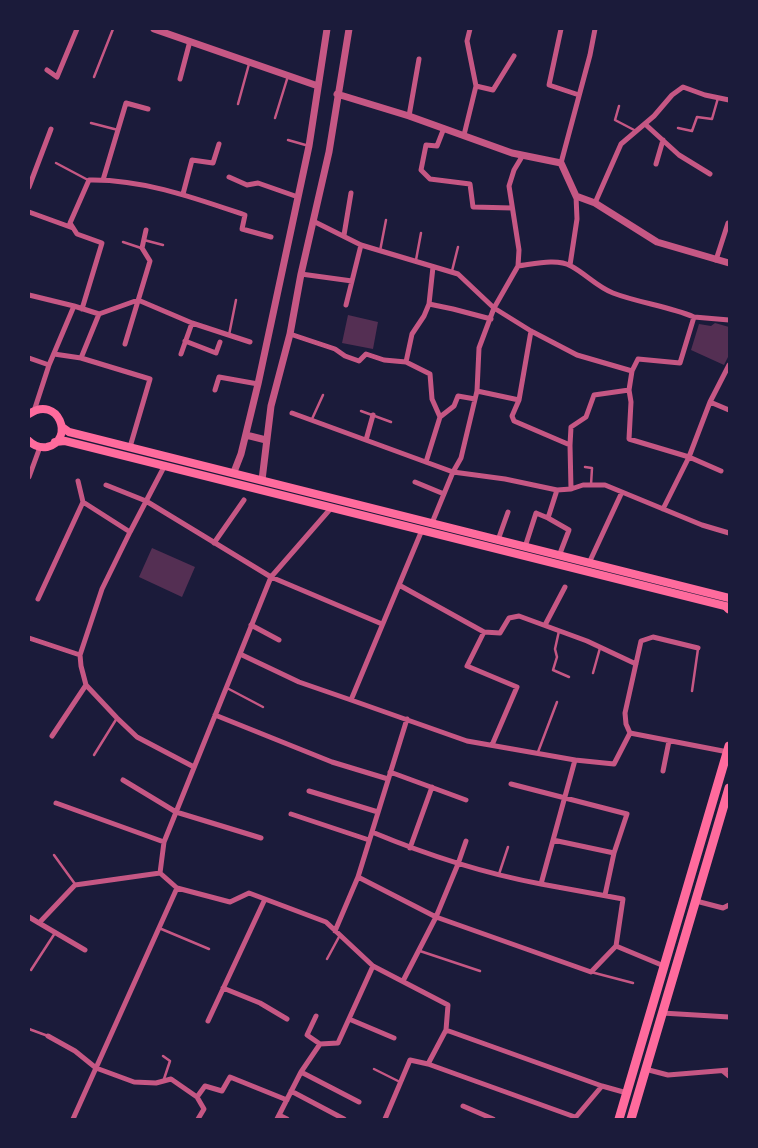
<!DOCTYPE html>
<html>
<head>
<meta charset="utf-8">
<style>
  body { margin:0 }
  #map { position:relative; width:758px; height:1148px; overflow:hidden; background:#1b1b3a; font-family:"Open Sans",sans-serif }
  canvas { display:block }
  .frame { position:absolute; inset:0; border:30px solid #1b1b3a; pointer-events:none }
</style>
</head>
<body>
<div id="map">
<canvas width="758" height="1148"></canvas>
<div class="frame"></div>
</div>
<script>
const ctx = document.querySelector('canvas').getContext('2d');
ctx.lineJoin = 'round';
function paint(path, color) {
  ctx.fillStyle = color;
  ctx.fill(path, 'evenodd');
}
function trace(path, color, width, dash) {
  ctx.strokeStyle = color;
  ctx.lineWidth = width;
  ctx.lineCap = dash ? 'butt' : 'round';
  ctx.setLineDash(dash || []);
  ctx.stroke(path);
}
paint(new Path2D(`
  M348 315 378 322 373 349 342 343Z
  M715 323 729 327V355L724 365 691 350 699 324 711 326Z
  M152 548 195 567 182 597 139 577Z`), '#542f53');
trace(new Path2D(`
  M94 77 113 29
  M238 104 249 64
  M619 106 615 120 636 131
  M275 118 288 76
  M91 123 118 130
  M678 128 692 131 697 117 712 119 718 98
  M288 140 309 146
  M56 163 88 180
  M144 240 163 245
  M123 242 141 248
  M380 251 386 220
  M416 260 421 233
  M452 271 458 247
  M229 335 236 300
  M361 411 391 422
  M312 419 323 395
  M585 467 592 468 591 485
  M559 631 555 649 557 657 553 670 569 677
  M593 673 600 648
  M227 688 263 707
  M692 691 698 649
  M538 752 557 702
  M94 755 117 718
  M54 855 75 884
  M499 874 508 847
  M159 928 209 949
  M420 951 480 971
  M327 959 340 935
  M31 970 55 933
  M591 972 633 983
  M29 1029 48 1036
  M163 1056 170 1061 164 1079
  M374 1069 400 1082`), '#c65784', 2.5);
trace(new Path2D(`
  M561 29 549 85 579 95
  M47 70 57 77 77 29
  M180 79 190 41
  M476 86 493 90 514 56
  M409 116 419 59
  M645 124 679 155 710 174
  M444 128 437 146 426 145 421 170 430 179 470 184 473 207 512 208
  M464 135 476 86 467 41 470 29
  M561 163 590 55 595 29
  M656 164 663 140
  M229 177 247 185 258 183 298 197
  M103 180 126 103 148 109
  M29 187 51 129
  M183 194 192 160 213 163 219 144
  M595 203 621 144 654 116 672 95 683 87 705 95 729 100
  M29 212 73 228
  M313 221 361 245 458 274 494 308 531 331 577 355 632 371 638 359 680 363 694 317 729 320
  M344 235 351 193
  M716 260 728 223
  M570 265 577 219 576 196
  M518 266C534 264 557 258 571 266 586 274 597 287 613 293 639 303 668 306 694 317
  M301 274 352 281
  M29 295 74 306 99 314 138 300 192 323 250 342
  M429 304 453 309 491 319
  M346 305 361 245
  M82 309 102 243 77 234 70 223 89 180C143 179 195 198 245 215L242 229 271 237
  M531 331 519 400 512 416 514 421 570 445
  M290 334 335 349 345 356 359 361 366 354 384 360 406 362 430 374 432 399 440 417 426 462
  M185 341 216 353 220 342
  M125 344 150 261 142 248 146 230
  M54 354 81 358 150 379 130 447
  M181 354 192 323
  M29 358 49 365 74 306
  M81 358 99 314
  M406 362 412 334 424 316 429 304 433 267
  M632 371 629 390 631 402 629 439 689 457 721 471
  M215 390 219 377 258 384
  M477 391 519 400
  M710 402 729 410
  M34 411 49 365
  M292 413 453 472 505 479 557 490 571 489 583 485H605L702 525 729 533
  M440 417 454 406 458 396 475 399
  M366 440 373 415
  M165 465 130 532 102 589 80 655 81 666 86 685 117 718 137 737 194 767
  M29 477 40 447
  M78 481 83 502 130 532
  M415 482 444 494
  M106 485 146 501 271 577 382 624
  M571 489 570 445 571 427 586 417 594 395 629 390
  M557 490 548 518 569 530 559 556
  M663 509 689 457 710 402 729 365
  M432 523 453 472 461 458 477 391 479 348 494 308 518 266 519 250 509 186 514 170 523 155
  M422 530 351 700 467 741 575 760 541 884 623 899 616 946 664 966
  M498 540 508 512
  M214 543 244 500
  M525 547 536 513 548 518
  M589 563 622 492
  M399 585 484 632 500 633 509 618 519 616 587 641 636 664
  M38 599 83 502
  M251 625 279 640
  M545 625 565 587
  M484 632 467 666 517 687 492 745
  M29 638 80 655
  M240 654 299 682 351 700
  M215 715 332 762 388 779
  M630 733 626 724 625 713 641 641 653 637 698 648
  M52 736 86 685
  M575 760 614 764 630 733 728 752
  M663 771 669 741
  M390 772 466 800
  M123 780 176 812 261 838
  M511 784 627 814 614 853 553 840
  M309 791 378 812
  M56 803 164 842
  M291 814 369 840
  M372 832C427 855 482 873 541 884
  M410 848 432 787
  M358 877 436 917 458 864 466 841
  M177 888 230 902 249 893 326 922 373 966 448 1005 446 1030 428 1064
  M605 895 614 853
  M696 901 723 908 729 905
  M29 917 39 923 75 885 160 873
  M39 923 85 950
  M335 931 358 877 407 719
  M403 981 436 917 591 972 616 946
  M223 988 260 1003 287 1019
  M662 1013 729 1017
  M316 1016 307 1035 320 1044
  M349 1019 394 1038
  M208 1021 265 899
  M446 1030 602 1086
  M48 1036 75 1051 96 1068 134 1082 156 1083 171 1079 197 1097 204 1109 198 1119
  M645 1069 668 1075 729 1070
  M723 1071 729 1076
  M301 1072 359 1102
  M291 1091 344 1119
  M197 1097 205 1086 222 1091 230 1077 287 1100
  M463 1106 493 1119
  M279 1115 287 1119
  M575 1118 602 1086 627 1093
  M73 1119 177 888 160 873 164 842 271 577 332 507
  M277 1119 301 1072 320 1044 338 1043 373 966
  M385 1119 410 1060 428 1064 575 1117`), '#c65784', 5);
trace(new Path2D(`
  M154 29 318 86
  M337 94 409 116 512 153 561 163 576 196 595 203 657 242 729 263
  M246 435 266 440
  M234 472 241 454 258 384 309 146 327 29
  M262 480 271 406 290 334 301 274 329 152 349 29`), '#c65784', 7);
trace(new Path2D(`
  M29 414C58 394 76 440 47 447 40 448 34 446 29 441
  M62 427 69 432 729 598
  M55 442 65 441 729 607`), '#ff6b9d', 8);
trace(new Path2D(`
  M727 607 729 609
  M619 1119 729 746
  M631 1119 729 788`), '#ff6b9d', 9);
</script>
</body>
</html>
